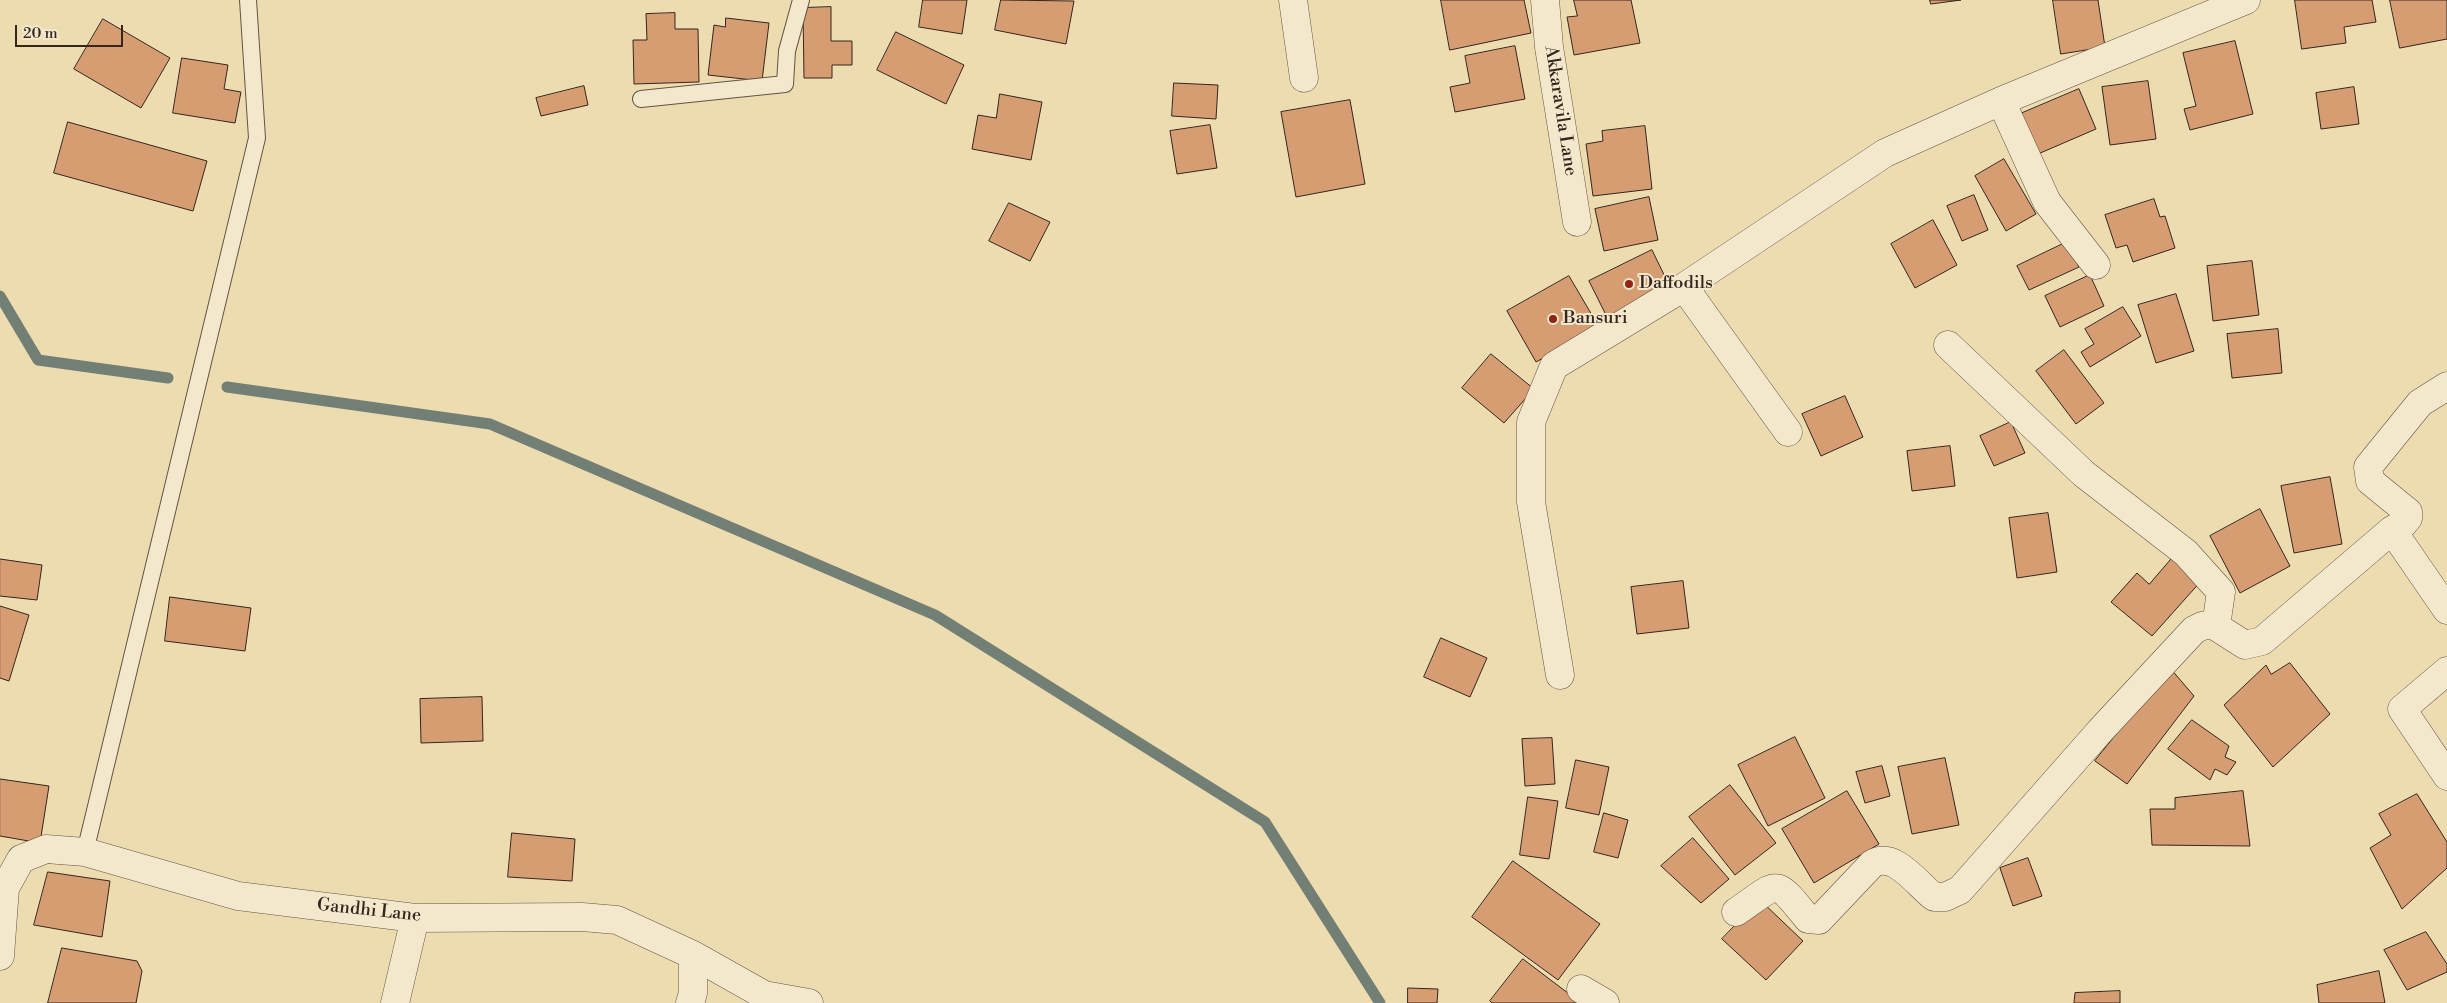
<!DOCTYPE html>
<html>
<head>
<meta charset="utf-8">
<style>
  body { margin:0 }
  #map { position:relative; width:2447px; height:1003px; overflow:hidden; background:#eedcb1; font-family:"Libre Bodoni",serif }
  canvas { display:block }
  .scale { position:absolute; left:15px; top:25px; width:108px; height:22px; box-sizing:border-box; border:2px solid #34251f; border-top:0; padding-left:6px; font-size:15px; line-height:18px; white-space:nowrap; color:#34251f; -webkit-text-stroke:4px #f4e8cc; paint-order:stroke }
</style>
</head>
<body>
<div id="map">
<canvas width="2447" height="1003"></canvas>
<div class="scale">20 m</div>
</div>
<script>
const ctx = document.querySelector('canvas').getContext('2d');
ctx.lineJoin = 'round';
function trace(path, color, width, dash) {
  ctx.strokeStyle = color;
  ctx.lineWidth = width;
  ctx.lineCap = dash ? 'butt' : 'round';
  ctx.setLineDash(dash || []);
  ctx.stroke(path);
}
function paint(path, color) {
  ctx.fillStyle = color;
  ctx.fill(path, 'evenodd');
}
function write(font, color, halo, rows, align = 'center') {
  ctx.font = font + ' "Libre Bodoni",serif';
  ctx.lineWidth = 4;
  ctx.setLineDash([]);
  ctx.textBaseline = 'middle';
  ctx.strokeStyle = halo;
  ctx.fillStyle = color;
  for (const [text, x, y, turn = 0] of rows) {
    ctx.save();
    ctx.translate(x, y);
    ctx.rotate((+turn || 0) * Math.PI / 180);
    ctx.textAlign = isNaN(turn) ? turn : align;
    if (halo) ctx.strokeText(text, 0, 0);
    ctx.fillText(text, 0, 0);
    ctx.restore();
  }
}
trace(new Path2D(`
  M0 296 38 360 168 378
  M227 387 490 424 935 615 1265 822 1380 1003`), '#717f75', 11);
const building = new Path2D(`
  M923 0H967L962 34 919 27Z
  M1001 0 1074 1 1066 44 995 30Z
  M1441 0H1524L1531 33 1450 50Z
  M1574 0H1631L1640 43 1574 55 1567 17 1577 16Z
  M1930 0H1961L1931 4Z
  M2053 0H2098L2105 47 2061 54Z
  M2295 0H2372L2376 22 2344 27 2346 43 2302 49Z
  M2390 0H2447V39L2400 48Z
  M831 7V41H852V65H832V78H804L803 8Z
  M675 13V29H698L699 82 634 84 633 40H647L646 14Z
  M726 18 769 23 762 81 708 75 714 25 725 27Z
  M103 19 170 58 141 108 74 69Z
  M896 32 964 65 946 104 877 70Z
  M2235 41 2253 114 2190 130 2184 109 2196 106 2183 53Z
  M1515 46 1525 99 1455 112 1450 87 1470 83 1465 56Z
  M182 58 228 65 224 89 241 92 235 123 173 113Z
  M2148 81 2156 139 2110 145 2102 87Z
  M1174 83 1218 85 1216 119 1172 116Z
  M584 86 588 105 541 116 536 98Z
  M2354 87 2359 124 2321 129 2316 93Z
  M2079 89 2096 129 2031 157 2013 117Z
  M1000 94 1042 102 1031 160 972 149 978 115 996 118Z
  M1350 100 1365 184 1296 197 1281 112Z
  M68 122 207 161 193 211 54 173Z
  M1210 125 1217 168 1177 174 1170 131Z
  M1645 126 1652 189 1593 196 1586 144 1603 141 1602 131Z
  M2004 159 2036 214 2006 231 1975 176Z
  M1974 195 1988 230 1962 241 1947 206Z
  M1649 197 1658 240 1604 251 1595 209Z
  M2154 199 2160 217 2165 216 2175 248 2133 262 2127 245 2116 248 2105 215Z
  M1009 203 1050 222 1030 261 989 241Z
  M1933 220 1957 265 1915 288 1891 244Z
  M2067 242 2079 267 2029 290 2017 266Z
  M1652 250 1670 287 1607 317 1589 281Z
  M2252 261 2259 315 2213 321 2207 266Z
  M2090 275 2104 306 2060 327 2045 296Z
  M1569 276 1599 327 1536 362 1507 311Z
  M2176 294 2194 351 2156 363 2138 305Z
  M2123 307 2141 336 2090 367 2081 352 2094 344 2085 329Z
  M2278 329 2282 373 2232 378 2227 334Z
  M2064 350 2104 403 2076 424 2036 371Z
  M1491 354 1534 389 1504 423 1462 388Z
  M1845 396 1863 437 1821 456 1802 414Z
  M2011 422 2025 453 1994 466 1980 436Z
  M1950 446 1955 486 1912 491 1907 451Z
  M2330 477 2342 544 2294 553 2281 486Z
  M2260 509 2290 566 2240 593 2210 536Z
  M2048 513 2057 572 2017 578 2009 518Z
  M2174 556 2202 580 2152 636 2111 602 2137 573 2149 584Z
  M0 559 42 565 37 600 0 596Z
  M1683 581 1689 628 1637 634 1631 587Z
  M170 597 251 608 245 651 165 641Z
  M0 606 29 615 9 681 0 678Z
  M1441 638 1487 658 1470 697 1424 677Z
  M2290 663 2330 714 2273 767 2224 705 2266 665 2271 674Z
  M2170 668 2194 696 2127 784 2095 761Z
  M482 697 483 741 421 743 420 699Z
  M2192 720 2229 746 2225 757 2236 762 2227 775 2215 769 2210 780 2168 749Z
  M1795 737 1825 798 1768 826 1738 765Z
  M1552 738 1555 784 1525 786 1522 739Z
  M1945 758 1959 825 1912 834 1898 767Z
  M1576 760 1609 767 1599 815 1566 808Z
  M1882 766 1890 796 1865 803 1856 772Z
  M0 779 49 786 40 843 0 836Z
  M1730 785 1776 843 1735 875 1689 817Z
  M1847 791 1879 844 1814 883 1782 829Z
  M2243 791 2250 846 2152 845 2150 809H2175V798Z
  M2417 794 2447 842V868L2402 909 2370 848 2391 835 2379 814Z
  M1528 797 1558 801 1549 859 1520 855Z
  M1604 813 1628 820 1618 858 1594 852Z
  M512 833 575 839 572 881 508 877Z
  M1693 838 1729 879 1701 903 1661 866Z
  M2028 858 2042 896 2013 906 2000 868Z
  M1513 861 1600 924 1558 980 1472 917Z
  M48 872 110 881 102 937 34 925Z
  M1760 900 1803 941 1766 980 1722 939Z
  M2426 932 2447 964V972L2407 990 2384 950Z
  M62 948 137 961 142 971 136 1003H48Z
  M1523 959 1581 1003H1492L1490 1001Z
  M2379 971 2385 1003H2319L2317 985Z
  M1408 988 1438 989 1437 1003H1408Z
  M2120 991V1003H2074L2075 993Z`);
paint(building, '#d69d73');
trace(building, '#34251f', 1);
const service = new Path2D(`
  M641 99 785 84 787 51 801 0
  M85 852 257 138 248 0`);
const minor = new Path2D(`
  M1293 0 1304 78
  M1545 0 1549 47 1577 222
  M2001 101 2047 202 2096 265
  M1684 287 1788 432
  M1948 345 2084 474 2186 553 2221 592 2216 626
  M2392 530 2447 610
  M2447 671 2402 709 2447 776
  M1560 675 1531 502V422L1554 366 1684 287 1885 153 2001 101 2246 0
  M1736 912C1780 882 1773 876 1808 919L1819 920 1872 864C1894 850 1917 884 1934 897H1945L1960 890 2100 731 2194 630 2202 626 2212 624 2245 645 2262 641 2392 530 2403 524 2408 518V512L2370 481 2368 467 2420 403 2447 386
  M0 956 5 888 21 859 46 849 85 852 238 896 415 918 582 917 617 920 693 955 764 995 809 1003
  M1581 989 1605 1003
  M395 1003 415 918
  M690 1003 693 993V955`);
trace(service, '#625344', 18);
trace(minor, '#625344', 29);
trace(service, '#f4e8cc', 16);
trace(minor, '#f4e8cc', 28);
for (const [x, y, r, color] of [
  [1629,284,5,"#8f2418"],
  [1553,319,5,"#8f2418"]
]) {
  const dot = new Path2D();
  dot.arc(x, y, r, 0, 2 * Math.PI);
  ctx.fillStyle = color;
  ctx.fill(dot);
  trace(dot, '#f4e8cc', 2);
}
write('18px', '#34251f', '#f4e8cc', [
  ["Akkaravila Lane",1560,111,81],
  ["Gandhi Lane",369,911,6]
]);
write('18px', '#34251f', '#f4e8cc', [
  ["Daffodils",1639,284],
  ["Bansuri",1563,319]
], 'left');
</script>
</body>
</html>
